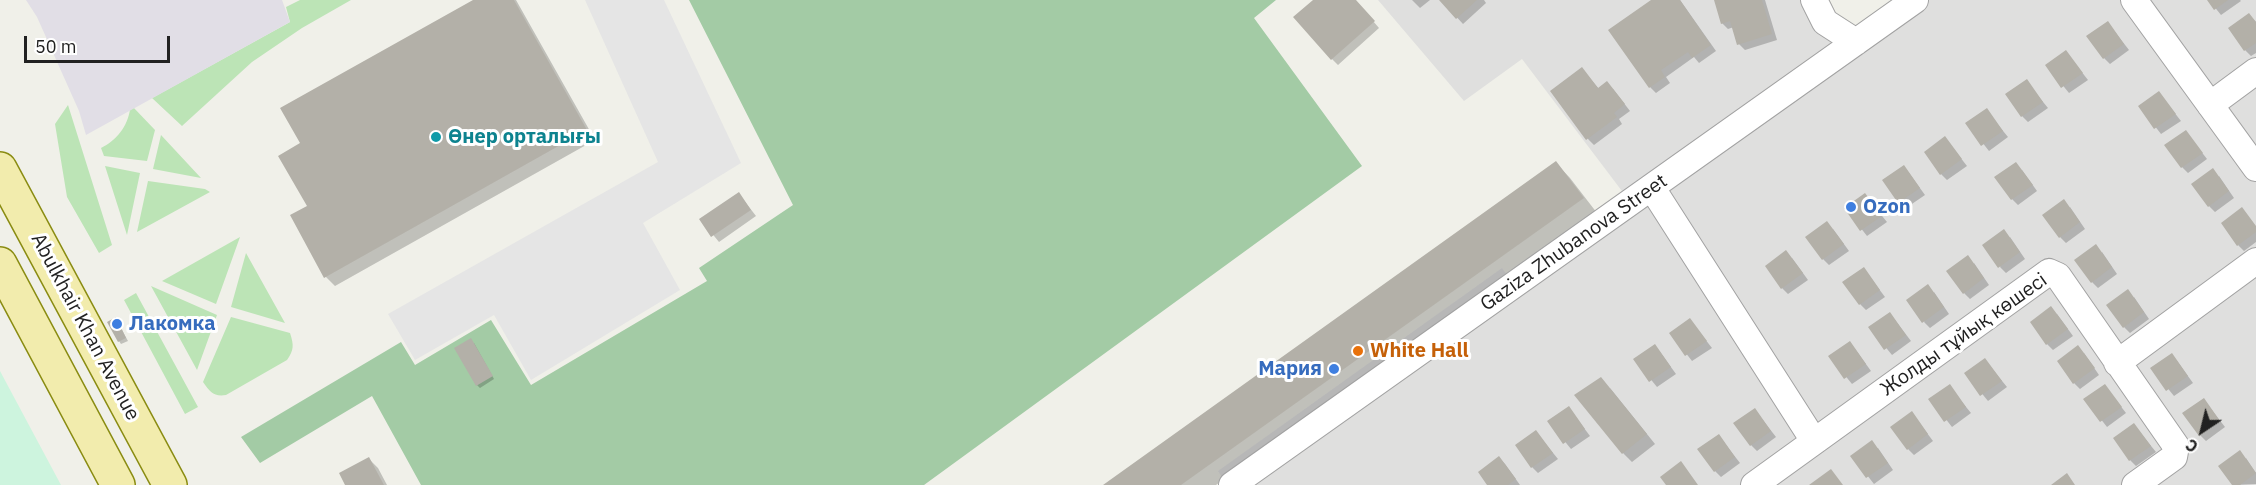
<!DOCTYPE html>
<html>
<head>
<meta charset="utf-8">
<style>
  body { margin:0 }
  #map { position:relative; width:2256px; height:485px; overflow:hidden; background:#f0f0e9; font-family:"IBM Plex Sans",sans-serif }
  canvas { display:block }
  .north { position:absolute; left:2172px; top:401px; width:60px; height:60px; -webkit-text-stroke:4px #fff; paint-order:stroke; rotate:215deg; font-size:16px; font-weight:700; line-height:24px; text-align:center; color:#212121 }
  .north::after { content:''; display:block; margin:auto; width:21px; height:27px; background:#212121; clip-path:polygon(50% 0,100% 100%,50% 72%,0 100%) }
  .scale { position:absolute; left:24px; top:36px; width:146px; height:27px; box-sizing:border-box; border:3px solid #212121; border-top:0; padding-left:8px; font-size:18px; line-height:21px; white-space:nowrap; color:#212121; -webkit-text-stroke:4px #fff; paint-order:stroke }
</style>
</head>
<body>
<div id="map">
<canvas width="2256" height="485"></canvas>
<div class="north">С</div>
<div class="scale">50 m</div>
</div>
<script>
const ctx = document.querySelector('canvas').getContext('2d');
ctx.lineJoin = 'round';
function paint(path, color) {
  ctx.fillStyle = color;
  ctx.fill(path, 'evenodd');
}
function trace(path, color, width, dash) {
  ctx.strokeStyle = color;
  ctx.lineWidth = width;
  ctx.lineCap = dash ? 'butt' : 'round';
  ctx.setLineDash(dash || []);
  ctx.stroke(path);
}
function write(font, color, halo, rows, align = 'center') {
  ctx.font = font + ' "IBM Plex Sans",sans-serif';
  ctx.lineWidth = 6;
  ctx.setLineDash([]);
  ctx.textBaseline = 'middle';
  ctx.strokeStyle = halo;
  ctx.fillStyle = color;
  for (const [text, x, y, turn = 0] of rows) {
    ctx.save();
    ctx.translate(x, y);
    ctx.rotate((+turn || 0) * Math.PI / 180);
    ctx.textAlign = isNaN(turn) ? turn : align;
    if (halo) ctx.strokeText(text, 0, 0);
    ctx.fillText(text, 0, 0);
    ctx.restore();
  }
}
paint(new Path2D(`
  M1378 0H1814L1856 42 1915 0H2256V485H1232L1631 203 1522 59 1464 101Z`), '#dfdfde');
paint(new Path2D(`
  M300 0H351L302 28 252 62 182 126 152 98 290 22 286 7Z
  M68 105 112 245 99 253 67 197 55 124Z
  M133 107 155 130 147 161 104 156 101 148C116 141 128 126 130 109Z
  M161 135 201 178 153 169Z
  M105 166 140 173 127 235Z
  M148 181 205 189 210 192 137 232Z
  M240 237 216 304 162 281Z
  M246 253 285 323 231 307Z
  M151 286 217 315 197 370Z
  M136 293 198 407 185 414 124 300Z
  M231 317 290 333C294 345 294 350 287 360L226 395C214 397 210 392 203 382Z`), '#bce4b6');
paint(new Path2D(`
  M689 0H1276L1254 18 1362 166 924 485H421L372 396 260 463 241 437 401 342 415 365 491 320 531 385 707 281 699 268 793 205Z`), '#a3cba5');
paint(new Path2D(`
  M0 371 61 485H0Z`), '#cdf4de');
paint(new Path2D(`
  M585 0H664L741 163 643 223 680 290 531 380 494 315 415 360 388 314 658 162Z
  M1502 268 1510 279 1225 482 1218 471Z`), '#e5e5e5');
paint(new Path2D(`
  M26 0H282L290 22 86 135 79 111 37 17Z`), '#e1dee6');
paint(new Path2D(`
  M476 0H516L595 140 335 286 326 277 309 206 302 144Z
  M1315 0H1355L1379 28 1338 65 1332 59Z
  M1412 0H1430L1420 8Z
  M1441 0H1484L1486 3 1463 24Z
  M1653 0H1680L1716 51 1699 63 1694 57 1666 77 1670 83 1656 93 1650 87Z
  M1716 0H1765L1777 40 1745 50 1739 44 1734 27 1728 29 1722 23Z
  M2209 0H2240L2241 1 2221 15Z
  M2249 15 2256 22V53L2251 56 2245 50Z
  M2108 23 2129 50 2110 64 2104 58Z
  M2066 52 2088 80 2069 93 2047 66Z
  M1582 69 1599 89H1613L1630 111 1619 119 1622 124 1594 145 1588 139Z
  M2026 81 2048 108 2028 122 2022 116Z
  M2159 93 2181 121 2161 134 2140 107Z
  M1986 110 2008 137 1989 151 1967 123Z
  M2186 132 2207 159 2188 173 2182 167Z
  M1945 138 1967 166 1947 180 1941 174Z
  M1556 163 1570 178 1597 213 1216 485H1105Z
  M2022 170 2037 191 2018 205 2012 199Z
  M1909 173 1925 195 1906 208 1884 181Z
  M2219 176 2234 198 2215 212 2209 206Z
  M739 194 756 216 719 242 701 220Z
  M1865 195 1887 222 1867 236 1846 209Z
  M2070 207 2085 229 2066 243 2060 237Z
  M2256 226V242L2244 251 2238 245Z
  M1833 229 1849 251 1829 265 1823 259Z
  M2010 237 2025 259 2006 273 2000 267Z
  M2102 252 2117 274 2098 288 2092 282Z
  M1792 258 1808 280 1788 294 1782 288Z
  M1974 263 1989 285 1970 299 1964 293Z
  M1864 269 1885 297 1866 310 1860 304Z
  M1934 292 1949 314 1930 328 1924 322Z
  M2134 297 2149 319 2130 333 2124 327Z
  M2057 314 2073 336 2053 350 2047 344Z
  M116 319 128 341 121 344 119 341Z
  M1690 320 1712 348 1692 361 1671 334Z
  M1895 320 1911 341 1892 355 1870 328Z
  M474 343 494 379 480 388 477 385Z
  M1855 349 1871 371 1852 384 1830 357Z
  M1660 352 1676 374 1657 387 1635 360Z
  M2084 353 2099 375 2080 389 2074 383Z
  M1985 360 2007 387 1988 401 1966 374Z
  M2177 361 2193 383 2174 396 2152 369Z
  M1949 386 1971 413 1952 427 1930 399Z
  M2105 386 2126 413 2107 427 2086 400Z
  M1610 388 1655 444 1632 462 1623 453Z
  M2204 400 2225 427 2206 441 2200 435Z
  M1569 408 1590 436 1571 449 1549 422Z
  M1755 410 1776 437 1757 451 1751 445Z
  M1912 413 1933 441 1914 455 1908 449Z
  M2134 425 2156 452 2136 466 2130 460Z
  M1536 432 1558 459 1538 473 1532 467Z
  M1719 436 1740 463 1721 477 1715 471Z
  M1878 448 1893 470 1874 484 1852 456Z
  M1499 458 1505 464 1520 485H1489Z
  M2246 458 2256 473V484L2234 485Z
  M369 459 378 468 387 485H347Z`), '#0003');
paint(new Path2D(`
  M473 0H514L587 130 324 278 290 215 307 206 278 156 300 143 280 108Z
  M1313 0H1356L1375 21 1331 60 1293 17Z
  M1439 0H1477L1456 19Z
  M1651 0H1680L1711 45 1692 58 1688 52 1661 70 1665 77 1649 88 1608 30Z
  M1714 0H1762L1772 34 1737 45 1730 21 1721 24Z
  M2207 0H2228L2214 10Z
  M2249 13 2256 22V43L2244 51 2228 28Z
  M2108 21 2124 44 2103 59 2086 36Z
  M2066 50 2083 73 2061 88 2045 65Z
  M1582 67 1598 88 1607 81 1625 104 1614 113 1617 117 1586 140 1550 91Z
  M2027 79 2043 102 2021 117 2005 94Z
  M2159 91 2176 114 2154 129 2138 106Z
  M1987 108 2003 131 1981 146 1965 123Z
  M2186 130 2203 153 2181 168 2164 145Z
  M1945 136 1962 159 1940 175 1924 152Z
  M1556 161 1584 198 1181 485H1103Z
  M2016 162 2033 185 2011 200 1994 177Z
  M1904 165 1920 188 1898 203 1882 180Z
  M2213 168 2229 191 2208 207 2191 184Z
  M739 192 751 210 711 237 699 219Z
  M1865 193 1882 216 1860 231 1844 208Z
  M2064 199 2080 222 2059 238 2042 215Z
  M2242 207 2256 226V232L2237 246 2221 223Z
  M1827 221 1844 244 1822 260 1805 237Z
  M2004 229 2020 252 1998 268 1982 245Z
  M2096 244 2112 267 2091 283 2074 260Z
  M1786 250 1803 273 1781 289 1765 266Z
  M1968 255 1984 278 1963 294 1946 271Z
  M1864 267 1880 290 1859 305 1842 282Z
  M1928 284 1944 307 1922 323 1906 300Z
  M2128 289 2144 312 2123 328 2106 305Z
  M2051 306 2068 329 2046 345 2030 322Z
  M1890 312 1906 335 1884 350 1868 327Z
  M116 317 126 338 118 342 107 322Z
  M1690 318 1707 341 1685 356 1669 333Z
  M471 338 493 376 476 386 454 348Z
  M1850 341 1866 364 1844 379 1828 356Z
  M1655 344 1671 367 1649 382 1633 359Z
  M2078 345 2095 368 2073 384 2057 361Z
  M2172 353 2188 376 2166 391 2150 368Z
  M1985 358 2002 381 1980 396 1964 373Z
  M1601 377 1647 434 1622 454 1574 395Z
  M1950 384 1966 407 1944 422 1928 399Z
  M2105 384 2122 407 2100 422 2083 399Z
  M2204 398 2220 421 2199 436 2182 413Z
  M1569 406 1585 429 1563 444 1547 421Z
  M1755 408 1771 431 1750 446 1733 423Z
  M1912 411 1928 434 1907 450 1890 427Z
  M2134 423 2151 446 2129 461 2113 438Z
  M1536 430 1553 453 1531 468 1515 445Z
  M1719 434 1735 457 1714 472 1697 449Z
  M1872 440 1888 463 1866 478 1850 456Z
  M2240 450 2256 473 2240 485H2232L2218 466Z
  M1499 456 1516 479 1508 485H1487L1478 472Z
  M369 457 384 485H345L339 473Z
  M1681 461 1698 485H1666L1660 477Z
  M1831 469 1843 485H1809Z
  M2067 473 2075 485H2051Z`), '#b3b0a8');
const minor = new Path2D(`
  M1814 0 1825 22 1856 42
  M2134 0 2256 168
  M2210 105 2256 71
  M1652 188 1814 441
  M2117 363 2256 261
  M1232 485 1915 0
  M1754 485 2049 272 2058 276 2176 446 2174 457 2135 485`);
const major = new Path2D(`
  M0 169 170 485
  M0 264 118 485`);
trace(minor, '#a2a2a2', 28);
trace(major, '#8a8c12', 36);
trace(minor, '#fff', 26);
trace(major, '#f2ecad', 33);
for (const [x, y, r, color] of [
  [436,137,6,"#0f9aa8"],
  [1851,207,6,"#3f7fe0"],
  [117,324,6,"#3f7fe0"],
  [1358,351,6,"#e8710a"],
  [1334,369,6,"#3f7fe0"]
]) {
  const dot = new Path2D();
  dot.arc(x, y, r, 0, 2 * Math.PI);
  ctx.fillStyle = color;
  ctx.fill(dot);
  trace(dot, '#fff', 2);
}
write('bold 20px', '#0d838f', '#fff', [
  ["Өнер орталығы",448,137]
], 'left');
write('bold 20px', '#366cbe', '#fff', [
  ["Ozon",1863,207],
  ["Лакомка",129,324],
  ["Мария",1322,369,"right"]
], 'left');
write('20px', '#212121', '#fff', [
  ["Gaziza Zhubanova Street",1574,243,-35],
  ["Abulkhair Khan Avenue",85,327,62],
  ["Жолды тұйық көшесі",1964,335,-35]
]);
write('bold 20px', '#c56008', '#fff', [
  ["White Hall",1370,351]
], 'left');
</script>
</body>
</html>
